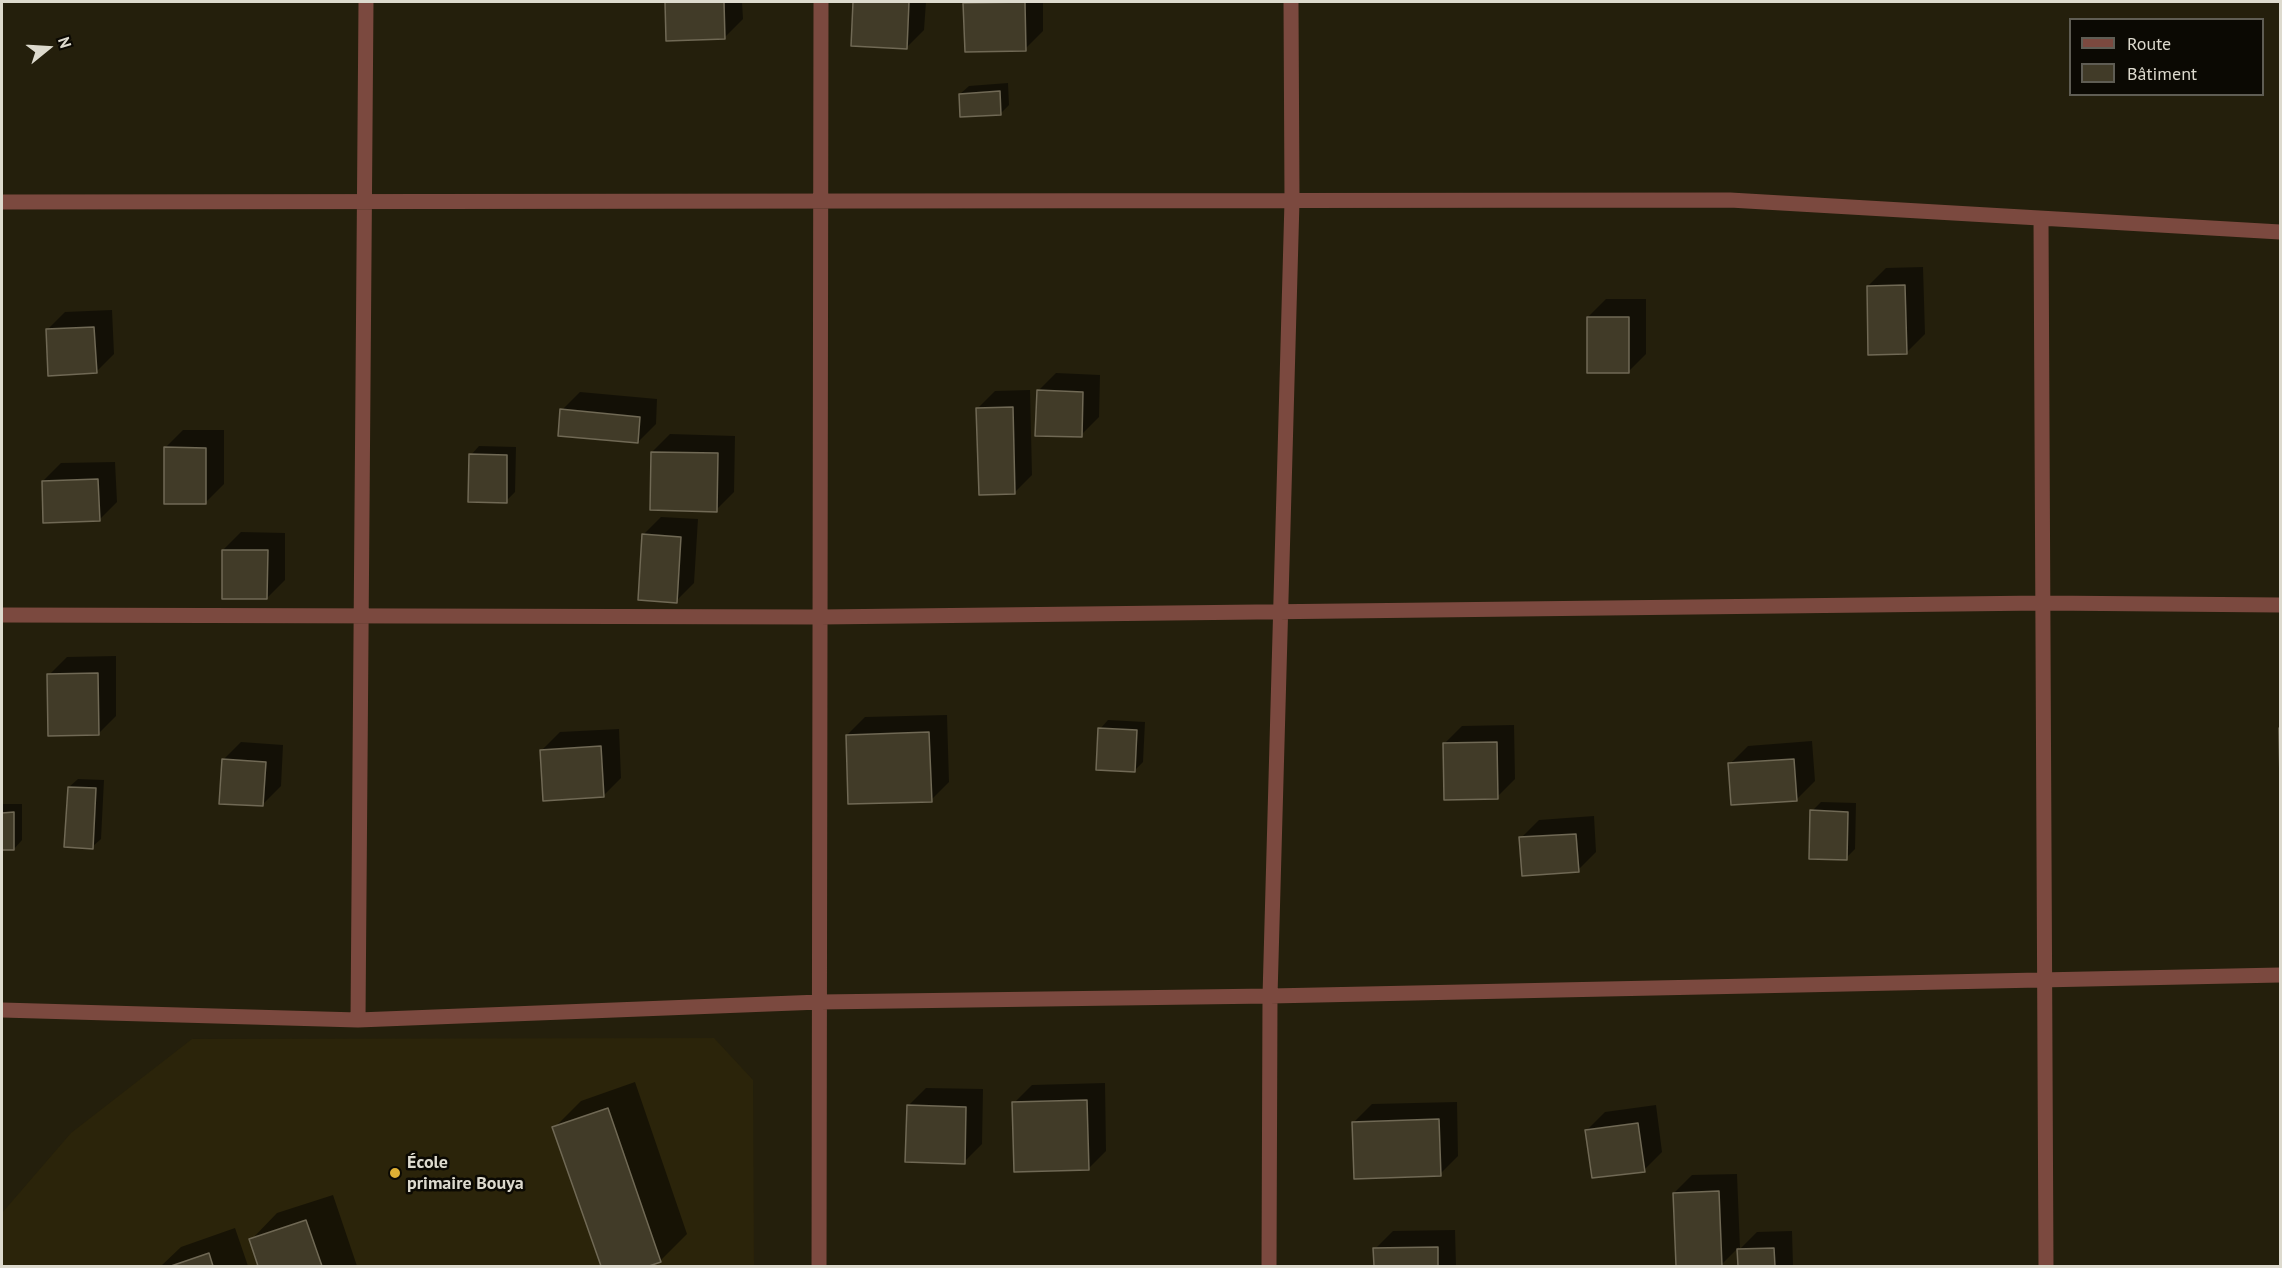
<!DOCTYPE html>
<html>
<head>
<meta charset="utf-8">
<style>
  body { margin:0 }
  #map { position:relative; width:2282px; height:1268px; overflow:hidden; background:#241f0c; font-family:"PT Sans",sans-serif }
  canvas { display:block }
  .frame { position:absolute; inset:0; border:3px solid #dddace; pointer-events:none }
  .legend { position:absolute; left:2069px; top:18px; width:195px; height:78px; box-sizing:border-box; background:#0b0903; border:2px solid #5f5d54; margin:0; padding:8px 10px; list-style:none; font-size:18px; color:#dddace }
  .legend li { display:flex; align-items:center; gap:12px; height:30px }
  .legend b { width:30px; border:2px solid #5f5d54 }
  .north { position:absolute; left:18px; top:18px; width:60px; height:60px; -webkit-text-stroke:4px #0b0903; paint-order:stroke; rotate:72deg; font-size:16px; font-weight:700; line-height:24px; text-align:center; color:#dddace }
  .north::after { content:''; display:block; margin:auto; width:21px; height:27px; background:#dddace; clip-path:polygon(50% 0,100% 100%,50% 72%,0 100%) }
</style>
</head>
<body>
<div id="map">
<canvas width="2282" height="1268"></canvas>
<div class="frame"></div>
<ul class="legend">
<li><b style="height:8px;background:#7b493f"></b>Route</li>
<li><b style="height:16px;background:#413b28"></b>Bâtiment</li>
</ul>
<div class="north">N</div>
</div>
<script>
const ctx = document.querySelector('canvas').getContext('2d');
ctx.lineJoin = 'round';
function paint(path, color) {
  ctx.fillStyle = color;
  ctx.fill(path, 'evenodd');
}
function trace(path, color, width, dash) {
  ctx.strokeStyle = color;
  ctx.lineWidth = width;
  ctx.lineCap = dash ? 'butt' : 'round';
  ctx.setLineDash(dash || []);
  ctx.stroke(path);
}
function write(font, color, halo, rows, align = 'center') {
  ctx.font = font + ' "PT Sans",sans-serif';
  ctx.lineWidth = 5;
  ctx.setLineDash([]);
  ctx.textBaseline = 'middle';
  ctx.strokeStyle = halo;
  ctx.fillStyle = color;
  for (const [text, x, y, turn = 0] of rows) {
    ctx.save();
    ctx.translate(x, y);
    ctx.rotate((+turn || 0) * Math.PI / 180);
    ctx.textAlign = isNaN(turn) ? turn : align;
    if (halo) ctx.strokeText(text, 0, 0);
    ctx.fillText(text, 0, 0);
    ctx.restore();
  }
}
paint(new Path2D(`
  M714 1038 753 1080 754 1266H2V1213L71 1133 192 1039Z`), '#2b240a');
paint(new Path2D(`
  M666 2H742L743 19 725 37 667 39Z
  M855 2H926L924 30 906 48 853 45Z
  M967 2H1043V31L1025 49 965 4Z
  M1008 83 1009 105 1000 114 960 94 969 86Z
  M1923 267 1925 334 1907 352 1868 286 1886 268Z
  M1606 299H1646V354L1628 372 1588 317Z
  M112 310 114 354 96 372 47 330 65 312Z
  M1056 373 1100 375 1099 417 1081 435 1038 391Z
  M1030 390 1032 475 1014 493 977 409 995 391Z
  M580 392 657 399 656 424 638 442 562 410Z
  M183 430H224V484L206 502 165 448Z
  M670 434 735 436 734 492 716 510 652 452Z
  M479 446 516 447 515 492 506 501 471 455Z
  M115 462 117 502 99 520 43 481 61 463Z
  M661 517 698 519 694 583 676 601 643 535Z
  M241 532 285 533V580L267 598 223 550Z
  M116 656V716L98 734 49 675 67 657Z
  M947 715 949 782 931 800 847 735 865 717Z
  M1108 720 1145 722 1143 762 1134 771 1100 729Z
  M1514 725 1515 779 1497 797 1444 744 1462 726Z
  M619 729 621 778 603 796 542 750 560 732Z
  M1812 741 1815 781 1797 799 1730 764 1748 746Z
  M241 742 283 745 281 786 263 804 223 760Z
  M78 779 104 780 101 839 92 847 69 787Z
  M1821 802 1856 803 1855 849 1846 858 1812 811Z
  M2 804H22V840L14 849H2Z
  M1594 816 1596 852 1578 870 1521 838 1539 820Z
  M635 1082 687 1234 660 1261 644 1266H603L554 1128 581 1101Z
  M1105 1083 1106 1151 1088 1169 1014 1103 1032 1085Z
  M926 1088 983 1089 982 1144 964 1162 908 1106Z
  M1457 1102 1458 1156 1440 1174 1354 1122 1372 1104Z
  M1656 1105 1662 1152 1644 1170 1587 1130 1605 1112Z
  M1737 1174 1740 1249 1757 1232 1792 1231 1793 1266H1739V1247L1722 1264 1677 1266 1674 1193 1692 1175Z
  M333 1195 357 1266H260L251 1240 277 1213Z
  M235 1228 248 1266H161L181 1247Z
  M1455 1230 1456 1266H1375V1249L1393 1231Z`), '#0007');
const building = new Path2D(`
  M665 2H724L725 39 666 41Z
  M853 2H909L907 49 851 46Z
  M1025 2 1026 51 965 52 963 3Z
  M1000 91 1001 115 960 117 959 94Z
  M1905 285 1907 354 1868 355 1867 286Z
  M1587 317H1629V373H1587Z
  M94 327 97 373 48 376 46 329Z
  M1037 390 1083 392 1082 437 1035 436Z
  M1013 407 1015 494 979 495 976 408Z
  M560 409 640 417 638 443 558 436Z
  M164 447 206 448V504H164Z
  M651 452 718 453 717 512 650 510Z
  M469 454 507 455V503L468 502Z
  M98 479 100 521 43 523 42 481Z
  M642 534 681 537 677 603 638 600Z
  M222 550H268L267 599H222Z
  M98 673 99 735 48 736 47 674Z
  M1098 728 1137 730 1135 772 1096 770Z
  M2279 728H2280V782Z
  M929 732 932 802 848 804 846 735Z
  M1497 742 1498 799 1444 800 1443 743Z
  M601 746 604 797 543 801 540 750Z
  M222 759 266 762 263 806 219 804Z
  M1794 759 1797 801 1731 805 1728 763Z
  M68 787 96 788 93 849 64 847Z
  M1810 810 1848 812 1847 860 1809 859Z
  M14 812V850H2V813Z
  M1576 834 1579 872 1522 876 1519 837Z
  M1087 1100 1089 1170 1014 1172 1012 1102Z
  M907 1105 966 1107 965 1164 905 1162Z
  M608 1108 661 1262 649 1266H601L552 1127Z
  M1439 1119 1441 1176 1354 1179 1352 1122Z
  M1638 1123 1645 1172 1592 1178 1585 1130Z
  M1719 1191 1722 1266H1676L1673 1193Z
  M306 1220 322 1266H258L249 1239Z
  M1438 1247V1266H1374L1373 1248Z
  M1774 1248 1775 1266H1738L1737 1249Z
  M209 1253 213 1266H171Z`);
paint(building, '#413b28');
trace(building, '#706955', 1.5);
trace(new Path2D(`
  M2 202 1730 200 2280 232
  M2041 219 2046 1266
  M2 615 820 617 2043 603 2280 605
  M2 1010 358 1020 820 1002 1270 996 2280 975
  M358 1020 366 2
  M819 1266 821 2
  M1269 1266 1270 996 1292 201 1291 2`), '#7b493f', 15);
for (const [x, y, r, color] of [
  [395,1173,6,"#dfb034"]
]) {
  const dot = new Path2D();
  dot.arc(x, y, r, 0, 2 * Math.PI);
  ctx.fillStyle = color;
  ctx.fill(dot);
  trace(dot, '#0b0903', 2);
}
write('bold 18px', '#dddace', '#0b0903', [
  ["École",407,1163],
  ["primaire Bouya",407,1184]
], 'left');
</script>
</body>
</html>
